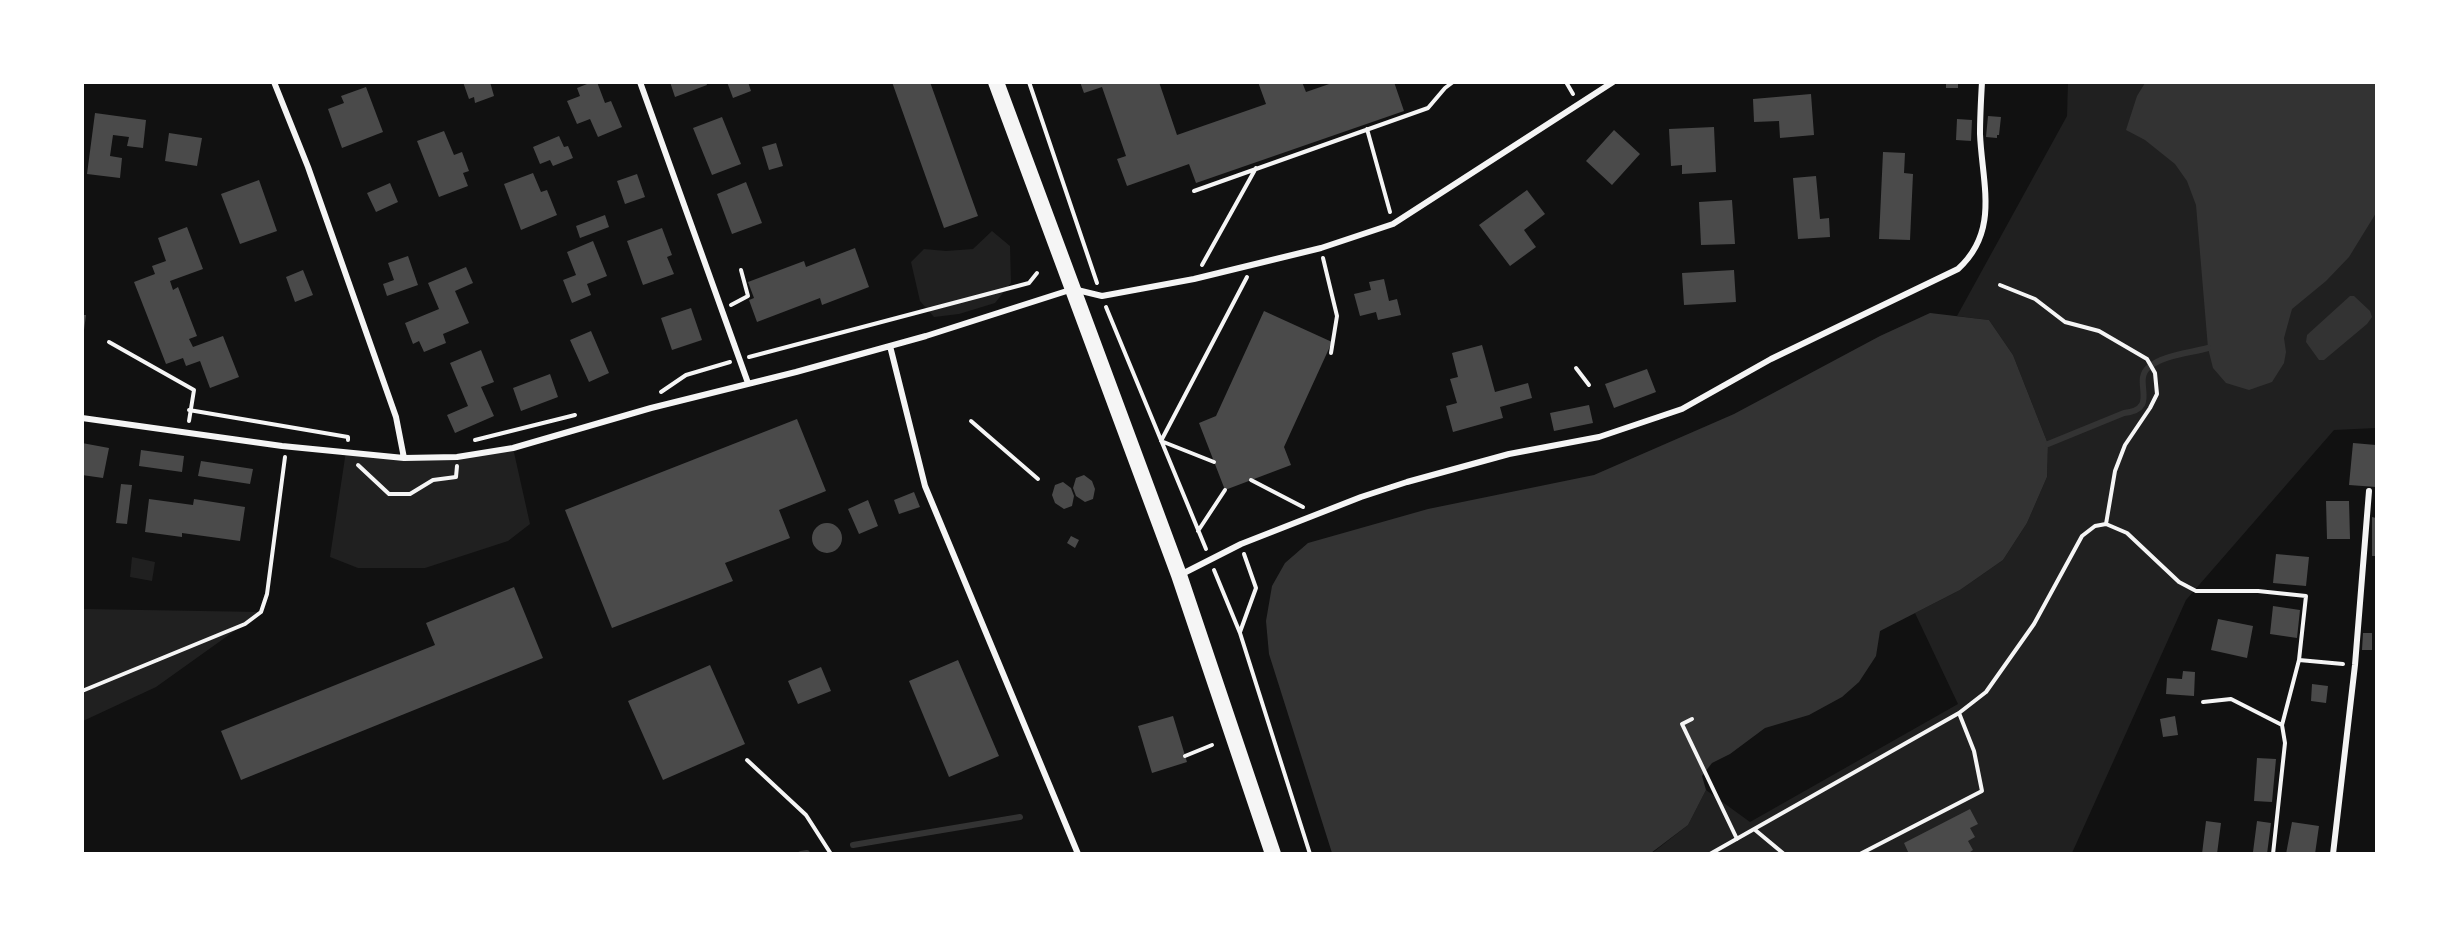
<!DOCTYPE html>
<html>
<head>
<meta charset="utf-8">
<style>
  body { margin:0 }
  #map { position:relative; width:2459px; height:936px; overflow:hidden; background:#111; font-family:Barlow,sans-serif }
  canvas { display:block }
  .frame { position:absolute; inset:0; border:84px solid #fff; pointer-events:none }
</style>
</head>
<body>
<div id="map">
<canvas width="2459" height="936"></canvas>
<div class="frame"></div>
</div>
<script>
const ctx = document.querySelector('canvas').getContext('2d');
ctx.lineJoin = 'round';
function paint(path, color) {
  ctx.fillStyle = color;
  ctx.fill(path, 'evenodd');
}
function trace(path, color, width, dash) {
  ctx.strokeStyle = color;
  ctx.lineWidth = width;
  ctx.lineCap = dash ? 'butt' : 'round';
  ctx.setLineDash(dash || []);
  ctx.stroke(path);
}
paint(new Path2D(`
  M2068 83H2376V428L2334 430 2186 600 2072 853 1651 854 1688 825 1706 790 1750 822 1958 704 1915 613 1960 590 2003 560 2027 523 2047 477 2048 444 2013 355 1989 320 1957 316 2067 116Z
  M992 231 1010 246 1011 283 995 303 959 314 934 317 920 301 911 262 924 249 946 251 973 249Z
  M513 448 530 524 508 541 425 568H358L330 557 346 451 404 458 457 457Z
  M132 557 155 562 152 581 130 577Z
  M83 609 261 612 156 687 83 721Z`), '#202020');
paint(new Path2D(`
  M2145 83H2376V213L2349 257 2326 281 2292 309 2284 338 2286 352 2284 363 2272 382 2249 390 2226 383 2213 368 2208 348 2196 205 2187 181 2175 164 2145 140 2126 130 2137 96Z
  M2350 296H2354L2370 311 2372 317 2367 324 2324 360H2319L2306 342 2307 335Z
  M1930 313 1989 320 2013 355 2048 444 2047 477 2027 523 2003 560 1960 590 1880 631 1876 656 1859 682 1842 697 1809 715 1765 728 1730 754 1712 763 1702 776 1706 790 1688 825 1651 853H1332L1269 654 1266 621 1272 586 1285 563 1308 543 1428 509 1594 475 1734 414 1880 336Z`), '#333');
trace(new Path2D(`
  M2048 444 2124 413C2161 409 2131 381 2149 367 2163 355 2190 353 2208 348
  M853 845 1020 817
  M801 854 807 853`), '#333', 6);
paint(new Path2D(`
  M463 82H490L494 96 475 103 474 97 469 99Z
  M592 82H597L605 103 611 101 622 127 598 137 590 119 577 124 567 101 580 96 577 88Z
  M670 82H706L707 85 675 97Z
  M727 82H748L751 91 733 98Z
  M892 82H930L978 216 944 228Z
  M1080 82H1159L1177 135 1266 104 1258 82H1302L1306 92 1335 82H1394L1404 111 1196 183 1189 164 1127 186 1117 159 1126 156 1102 87 1084 93Z
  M1946 82H1958V88H1946Z
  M366 87 383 132 342 148 328 109 344 103 341 96Z
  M1811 94 1814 135 1780 138 1779 121 1754 122 1753 99Z
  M95 113 146 120 143 148 127 146 129 137 113 135 110 156 122 158 120 178 87 174Z
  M1988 116 2001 117 1999 135H1997V138L1986 137Z
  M722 117 741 164 712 175 693 128Z
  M1957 119 1972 120 1971 141 1956 140Z
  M1714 127 1716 172 1682 174V165L1671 166 1669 129Z
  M1614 130 1640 154 1612 185 1586 161Z
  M444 131 454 155 462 152 469 171 463 173 468 186 439 197 417 141Z
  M169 133 202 138 197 166 165 161Z
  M559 136 564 147 568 146 573 158 553 166 550 160 540 164 533 147Z
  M776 143 783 166 769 170 762 147Z
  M1883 152 1905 153 1904 173 1913 174 1910 240 1879 239Z
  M533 173 541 192 547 190 557 215 521 230 504 184Z
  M637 174 645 197 625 204 617 181Z
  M1816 176 1820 219 1829 218 1830 237 1798 239 1793 178Z
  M259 180 277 231 240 244 221 194Z
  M746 182 762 223 732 234 717 194Z
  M390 183 398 202 376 212 367 193Z
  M1527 190 1545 214 1524 230 1536 247 1510 266 1479 225Z
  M1732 200 1735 244 1701 245 1699 202Z
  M605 215 609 227 580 238 576 226Z
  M187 227 203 269 170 281 173 290 178 287 197 336 189 339 193 347 223 336 239 377 210 388 200 361 186 366 183 358 166 364 134 282 155 274 152 266 166 261 158 238Z
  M662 228 672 255 667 257 674 274 643 285 627 241Z
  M593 241 607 276 587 284 591 295 572 303 563 280 576 275 567 252Z
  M855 248 869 287 822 305 820 298 757 322 749 300 754 298 748 282 804 261 806 267Z
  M408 256 418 285 387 296 383 284 394 280 388 263Z
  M466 267 473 283 455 291 469 323 443 334 446 343 424 352 419 341 413 344 405 323 439 309 428 283Z
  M303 270 313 295 295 302 286 277Z
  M1734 270 1736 302 1684 305 1682 273Z
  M1384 279 1389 301 1397 299 1401 315 1378 320 1376 312 1360 316 1354 294 1371 290 1369 282Z
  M691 308 702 340 672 350 661 318Z
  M1264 311 1332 342 1284 447 1291 465 1225 490 1199 423 1216 416Z
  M82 315H86L84 330H82Z
  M591 331 609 373 589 382 570 340Z
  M1482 345 1495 392 1528 383 1532 398 1500 407 1503 418 1453 432 1446 406 1457 403 1450 379 1458 377 1452 353Z
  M481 350 494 382 481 387 494 416 455 433 447 415 468 406 450 363Z
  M1647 369 1656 392 1614 408 1605 384Z
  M550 374 558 397 521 411 513 388Z
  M1589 405 1593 423 1554 431 1550 413Z
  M797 419 826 491 779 510 790 538 725 563 733 581 612 628 565 510Z
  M82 443 109 448 103 478 82 475Z
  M2353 443 2376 445V487L2349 485Z
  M141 450 184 456 182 472 139 466Z
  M201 461 253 469 250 484 198 476Z
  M1084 475 1092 481 1095 489 1093 499 1085 502 1076 496 1073 488 1076 478Z
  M1063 482 1071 488 1074 496 1072 506 1064 509 1055 503 1052 495 1055 485Z
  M121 484 132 485 127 524 116 523Z
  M914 492 920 507 899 514 894 500Z
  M149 499 193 505 194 499 245 507 240 541 182 533V537L145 532Z
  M868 500 878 526 859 534 848 509Z
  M2326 501H2349L2350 539H2327Z
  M2372 517 2376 518V556H2372Z
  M812 538a15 15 0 1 1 30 0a15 15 0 1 1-30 0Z
  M1071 536 1079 540 1075 548 1067 543Z
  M2276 554 2309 557 2306 586 2273 583Z
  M514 587 543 658 241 780 221 731 435 645 426 623Z
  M2273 606 2300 610 2297 638 2270 634Z
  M2218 619 2253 626 2247 658 2211 650Z
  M2363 633H2372V650H2362Z
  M958 660 999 756 949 777 909 681Z
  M710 665 745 744 663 780 628 701Z
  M821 667 831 691 798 704 788 681Z
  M2183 671 2195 672 2194 696 2166 694 2167 678 2182 679Z
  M2312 684 2328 686 2326 703 2311 701Z
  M1173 716 1187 762 1152 773 1138 726Z
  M2175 716 2178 735 2163 737 2160 719Z
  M2257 758 2276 759 2272 802 2254 801Z
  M1970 809 1978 824 1970 828 1975 837 1968 841 1973 850 1967 854H1909L1904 843Z
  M2206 821 2221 823 2217 854H2202Z
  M2257 821 2271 823 2267 854 2253 852Z
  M2292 822 2319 826 2315 854H2286Z`), '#4a4a4a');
trace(new Path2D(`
  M1029 82 1097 283
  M1566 82 1573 94
  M1367 129 1390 212
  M1194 191 1428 108 1445 88 1453 82
  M1323 258 1337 316 1331 353
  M1202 265 1256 168
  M2000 285 2035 299 2065 322 2099 331 2147 359 2155 373 2157 394 2150 408 2125 445 2115 471 2106 524
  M731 305 748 296 741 270
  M1106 307 1206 549
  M109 342 194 390 189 421
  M749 357 1029 283 1037 273
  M1576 368 1589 385
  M661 392 686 375 730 362
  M189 410 348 437V440
  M971 421 1038 479
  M475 440 575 415
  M1214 462 1161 441 1247 277
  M358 465 389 494H410L433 480 456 477 457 466
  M1251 480 1303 507
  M1198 531 1225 490
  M1214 570 1240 633 1310 854
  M1240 632 1256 588 1244 554
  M2299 660 2343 664
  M82 691 245 624 261 612 267 594 285 457
  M2203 702 2231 699 2282 725 2285 743 2273 854
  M1692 719 1682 724 1737 839
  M1185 756 1212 745
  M747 760 806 815 831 854
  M1754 829 1784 854
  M1710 854 1959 713 1986 692 2034 624 2082 536 2095 526 2106 524 2127 533 2179 582 2196 591H2258L2306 596 2299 660 2282 725
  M1860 854 1982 791 1974 751 1959 713`), '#f5f5f5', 4);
trace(new Path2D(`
  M274 82 308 167 396 417 404 458
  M640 82 748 383
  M890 346 925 486 1078 854
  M82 418 282 446 404 458 457 457 513 448 651 408 796 372 926 336 1073 289 1102 296 1194 279 1321 248 1393 224 1613 82
  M1180 575 1241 544 1361 497 1407 482 1509 454 1599 437 1682 409 1771 359 1958 269C2000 231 1982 183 1980 134 1980 117 1981 99 1982 82
  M2333 854 2355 665 2369 491`), '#f5f5f5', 6);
trace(new Path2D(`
  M996 82 1179 575 1273 854`), '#f5f5f5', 16);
</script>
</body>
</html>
